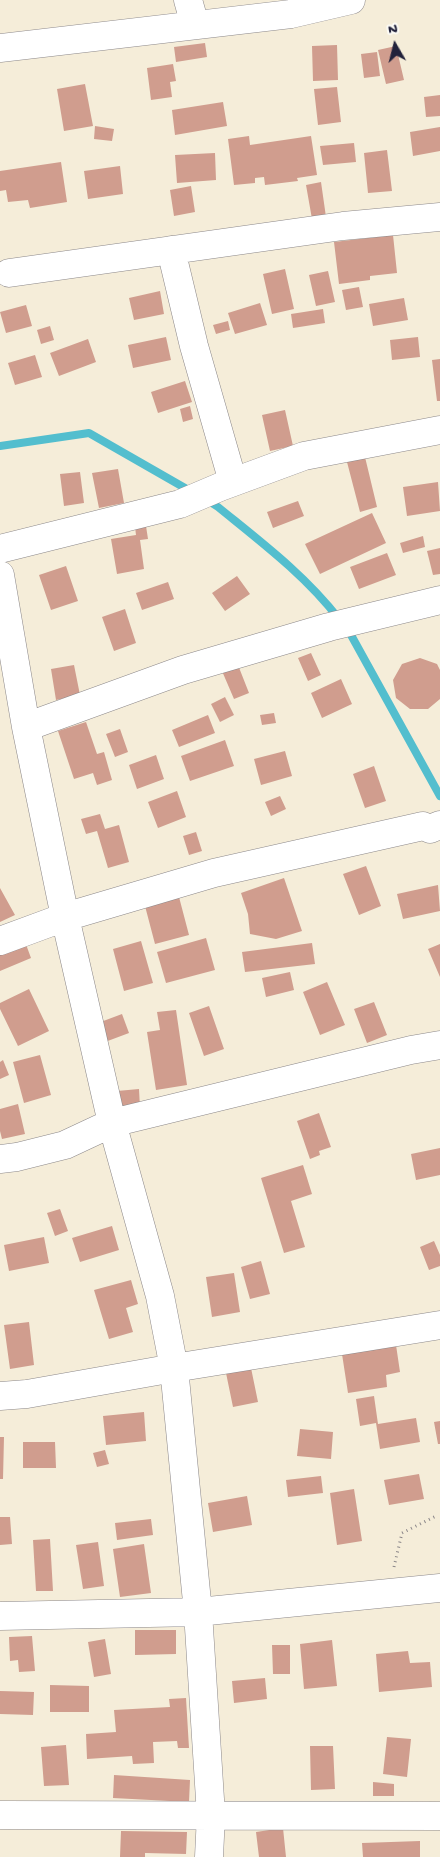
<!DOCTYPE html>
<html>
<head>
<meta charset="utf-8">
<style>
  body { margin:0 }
  #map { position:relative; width:440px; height:1857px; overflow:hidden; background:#f5edd9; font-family:"Gochi Hand",sans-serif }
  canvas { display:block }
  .north { position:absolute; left:370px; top:20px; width:50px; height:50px; -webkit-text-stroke:4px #fdfcf7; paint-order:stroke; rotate:352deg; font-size:14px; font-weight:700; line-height:20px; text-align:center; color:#22223b }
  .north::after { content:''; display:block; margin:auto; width:18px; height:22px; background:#22223b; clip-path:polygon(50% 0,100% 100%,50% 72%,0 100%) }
</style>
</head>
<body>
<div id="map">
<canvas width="440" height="1857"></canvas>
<div class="north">N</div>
</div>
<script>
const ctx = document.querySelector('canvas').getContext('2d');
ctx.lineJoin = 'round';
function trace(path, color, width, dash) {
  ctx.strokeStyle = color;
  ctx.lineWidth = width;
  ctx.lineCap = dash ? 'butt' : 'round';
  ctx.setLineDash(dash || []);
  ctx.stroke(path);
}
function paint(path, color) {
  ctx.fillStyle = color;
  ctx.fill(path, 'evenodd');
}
trace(new Path2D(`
  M0 446 89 433 192 492
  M207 500 218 507C261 542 305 575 339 619
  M346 628 351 635 440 796`), '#53bece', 8);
paint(new Path2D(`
  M205 43 207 57 176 62 174 47Z
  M337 45 338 80 313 81 312 46Z
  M396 46 404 80 386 84 378 50Z
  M377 52 380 76 364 78 361 54Z
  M173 64 176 81 170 82 172 97 151 100 147 68Z
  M85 84 93 126 64 131 57 89Z
  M337 87 341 122 318 125 314 89Z
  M440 95V116L426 117 424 97Z
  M223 102 227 126 175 135 172 110Z
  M95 126 114 129 112 141 94 139Z
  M440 127V151L413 156 410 132Z
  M249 136 250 145 311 136 317 175 297 178 298 181 265 185 264 177 255 178V183L234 185 228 139Z
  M354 143 356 162 323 165 320 146Z
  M387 150 392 191 368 193 364 153Z
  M215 153 216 180 177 183 175 155Z
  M61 162 67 202 30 208 28 200 8 202 6 190 0 191V171Z
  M120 166 123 194 88 199 84 171Z
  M321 182 326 217 312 219 306 185Z
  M191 186 195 212 174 216 170 190Z
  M393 235 397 273 370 276V280L339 284 334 242Z
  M285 269 294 309 272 314 263 274Z
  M328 271 335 302 316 306 309 275Z
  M359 287 363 307 346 310 342 290Z
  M160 291 164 314 134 320 129 298Z
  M404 298 408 320 373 326 369 304Z
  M260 303 267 325 235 334 228 313Z
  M26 305 32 326 6 333 0 312Z
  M323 309 325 323 293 328 291 314Z
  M228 321 230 330 216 334 213 325Z
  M50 326 54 340 41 344 37 330Z
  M166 337 171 360 133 368 128 345Z
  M418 337 420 357 392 360 390 340Z
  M88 339 96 362 59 376 50 353Z
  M35 355 42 377 15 385 8 363Z
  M440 359V401H437L432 360Z
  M185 381 192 402 158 413 151 392Z
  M190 406 193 419 183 422 180 409Z
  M285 410 293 446 270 451 262 415Z
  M365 457 377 507 360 512 347 462Z
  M118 469 124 503 99 508 92 473Z
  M80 472 84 503 64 506 60 474Z
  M438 482 440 511 407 516 403 487Z
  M298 501 304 516 273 528 267 512Z
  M372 513 386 543 320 574 305 544Z
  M146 526 148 539 140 540 144 569 117 574 111 539 136 535 135 527Z
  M423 536 425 547 403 553 400 543Z
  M440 548V574L433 575 427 551Z
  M387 553 396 575 359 589 350 567Z
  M66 566 78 601 51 610 39 575Z
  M237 576 250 594 225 611 212 593Z
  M168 582 174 599 142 610 136 593Z
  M125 609 136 643 114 651 102 617Z
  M311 653 321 675 308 681 298 658Z
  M420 658 437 664 440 670V699L428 709H410L396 698 393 680 402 664Z
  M74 665 80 695 56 700 51 669Z
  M238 665 249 693 234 699 222 671Z
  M341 679 352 704 322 718 311 693Z
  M225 697 234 715 220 722 211 704Z
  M274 713 276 723 262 725 260 715Z
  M208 715 215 733 179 747 172 730Z
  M86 722 97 754 104 752 112 780 97 785 93 773 74 779 58 731Z
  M120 729 128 752 115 757 106 734Z
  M225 740 234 766 190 781 181 756Z
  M285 751 292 776 261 785 254 759Z
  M156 755 164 779 137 789 129 765Z
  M374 766 386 801 365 808 353 774Z
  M177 791 186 817 158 828 148 802Z
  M280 796 286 809 271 816 265 802Z
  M100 814 105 829 119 825 129 862 108 868 97 831 86 834 81 819Z
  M196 832 202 851 189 855 183 836Z
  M366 866 381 906 359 915 343 874Z
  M284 878 302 931 276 939 250 934 248 914 241 893Z
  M438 885 440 911 403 919 397 894Z
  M0 888 15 915 0 922Z
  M179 897 189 935 155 944 145 906Z
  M206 938 215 970 166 983 157 952Z
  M24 939 31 958 0 971V949Z
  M141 941 153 983 124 991 113 949Z
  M312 943 315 964 245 972 242 952Z
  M440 944V977L428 949Z
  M290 972 294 990 266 997 262 978Z
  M327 982 345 1025 320 1035 303 992Z
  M29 989 49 1031 18 1046 0 1009V1003Z
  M374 1002 387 1035 367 1043 354 1009Z
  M209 1006 224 1049 204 1056 189 1013Z
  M176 1010 187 1085 156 1090 147 1032 160 1030 157 1012Z
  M122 1014 129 1033 105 1042 98 1023Z
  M40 1055 51 1095 24 1103 13 1062Z
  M3 1060 9 1075 0 1079V1062Z
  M139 1089 140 1108 119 1110 117 1091Z
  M18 1104 25 1134 2 1139 0 1131V1109Z
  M319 1113 331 1147 319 1151 320 1155 310 1159 297 1121Z
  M440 1148V1175L416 1180 411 1154Z
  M303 1165 312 1194 291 1201 305 1247 284 1253 261 1178Z
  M60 1209 68 1231 55 1236 47 1213Z
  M112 1226 119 1250 80 1262 72 1238Z
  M44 1237 49 1263 9 1271 4 1245Z
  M434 1241 440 1255V1266L429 1270 420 1247Z
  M261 1261 270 1294 250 1299 241 1267Z
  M234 1273 240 1312 212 1317 206 1277Z
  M131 1280 138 1304 126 1308 133 1332 109 1339 94 1290Z
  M29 1322 34 1365 10 1369 4 1325Z
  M396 1345 400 1372 386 1375 387 1387 348 1393 342 1354Z
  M251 1368 258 1402 233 1407 226 1373Z
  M374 1396 378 1424 416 1418 420 1442 380 1449 376 1423 360 1426 356 1399Z
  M144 1412 146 1441 106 1445 103 1416Z
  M440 1421V1444H438L434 1422Z
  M300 1429 333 1432 331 1459 297 1456Z
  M0 1437H4L3 1479H0Z
  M23 1442H55L56 1468H23Z
  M105 1450 109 1464 97 1467 93 1453Z
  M419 1474 424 1499 389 1505 384 1480Z
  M321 1476 323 1493 288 1497 286 1480Z
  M354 1489 362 1541 337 1545 330 1493Z
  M247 1496 252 1525 213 1532 208 1503Z
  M0 1517H10L12 1544 0 1545Z
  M151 1519 153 1535 117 1540 115 1523Z
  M50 1539 53 1591H36L33 1540Z
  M98 1542 104 1586 83 1589 76 1545Z
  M144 1544 151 1593 120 1597 113 1549Z
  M135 1630H176V1654L135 1655Z
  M32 1636 35 1671 19 1672 18 1660 10 1661 9 1637Z
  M105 1639 111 1674 94 1677 88 1642Z
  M332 1640 337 1686 304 1689 300 1644Z
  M272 1645H290V1674H273Z
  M408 1651 410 1663 430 1662 432 1687 379 1692 376 1654Z
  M265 1678 267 1699 234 1703 232 1681Z
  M50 1685 89 1686V1712H50Z
  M0 1691 34 1692 33 1715 0 1714Z
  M186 1698 189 1748H178L177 1741 153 1742 154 1763 133 1764 132 1756 87 1759 86 1734 116 1732 114 1710 170 1707 169 1699Z
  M387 1737 411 1739 407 1777 383 1774Z
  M66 1745 69 1785 44 1786 41 1747Z
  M310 1746H333L335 1789 311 1790Z
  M114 1775 190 1780 189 1802 113 1798Z
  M373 1782 394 1784V1796H373Z
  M283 1828 286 1857H259L256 1832Z
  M121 1831 187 1832 186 1854 145 1853V1857H120Z
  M420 1841V1857H363L362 1843Z`), '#d09d8e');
const minor = new Path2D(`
  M188 0 195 25
  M0 48 291 14 351 0
  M171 250 194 346 233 482
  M9 273 343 226 440 217
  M0 549 180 504 220 487 304 456 440 430
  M0 575 26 727 65 917 112 1123 160 1296 174 1368 198 1612 211 1815 209 1857
  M26 727 183 670 329 627 440 600
  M0 941 65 917 214 873 423 826 430 829 440 825
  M0 1159 17 1157 65 1145 112 1123 411 1050 440 1045
  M0 1396 27 1394 174 1368 440 1325
  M0 1616 198 1612 440 1588
  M0 1815 440 1816`);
trace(minor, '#8c888a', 29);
trace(new Path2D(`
  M394 1567 402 1533 436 1516`), '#8c888a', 3, [1, 4]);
trace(minor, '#fff', 28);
</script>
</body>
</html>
